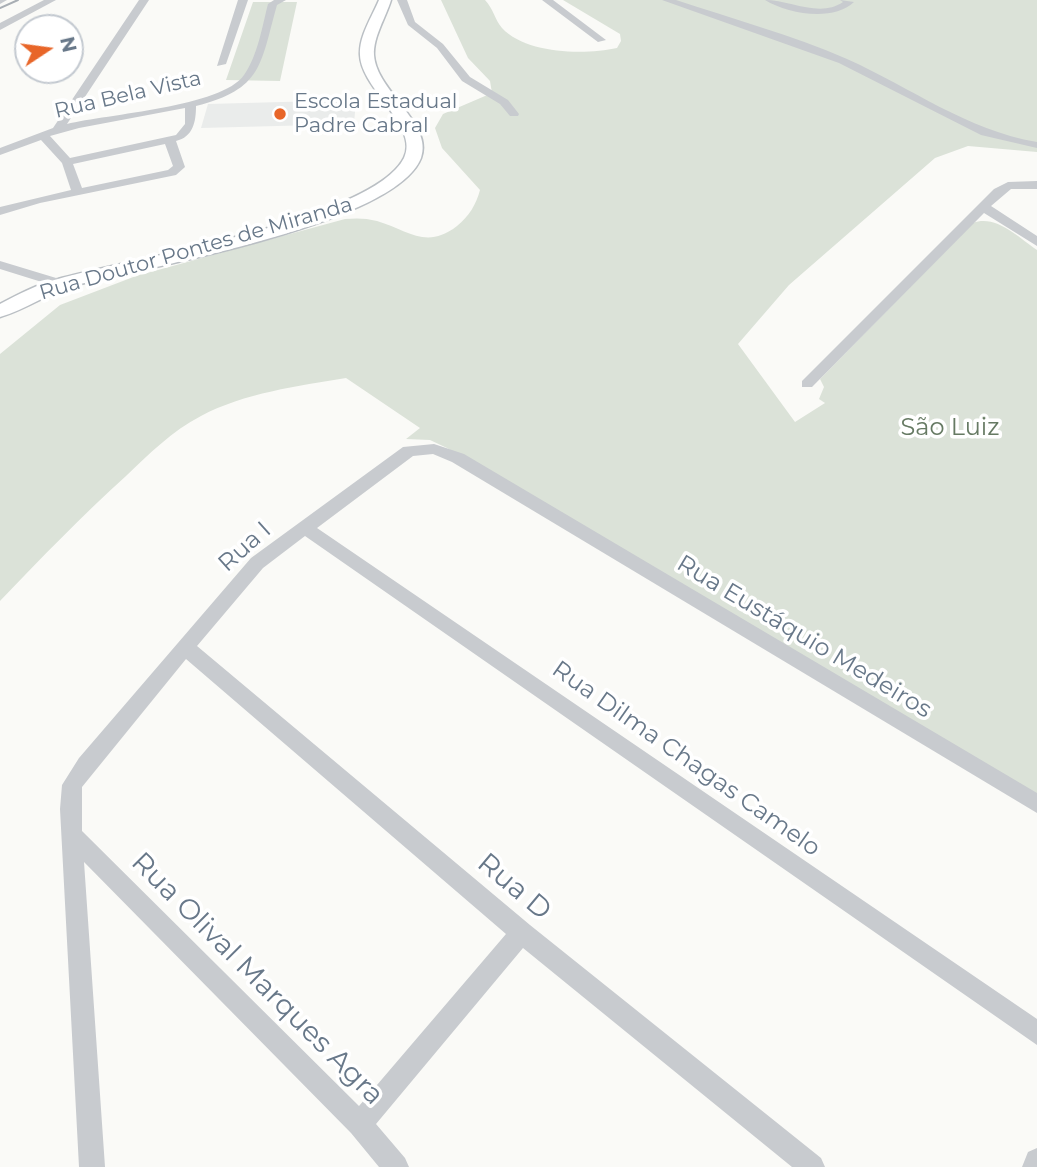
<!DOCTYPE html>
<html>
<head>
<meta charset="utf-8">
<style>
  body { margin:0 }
  #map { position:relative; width:1037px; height:1167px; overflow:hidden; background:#fafaf7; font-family:Montserrat,sans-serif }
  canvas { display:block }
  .north { position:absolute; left:14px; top:14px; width:70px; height:70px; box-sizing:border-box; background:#fff; border:2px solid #c3c9d0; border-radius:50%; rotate:77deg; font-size:19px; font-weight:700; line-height:28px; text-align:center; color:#687889 }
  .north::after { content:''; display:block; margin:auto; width:24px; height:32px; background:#e86629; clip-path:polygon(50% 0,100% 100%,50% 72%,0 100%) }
</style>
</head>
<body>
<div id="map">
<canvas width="1037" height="1167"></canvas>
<div class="north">N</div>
</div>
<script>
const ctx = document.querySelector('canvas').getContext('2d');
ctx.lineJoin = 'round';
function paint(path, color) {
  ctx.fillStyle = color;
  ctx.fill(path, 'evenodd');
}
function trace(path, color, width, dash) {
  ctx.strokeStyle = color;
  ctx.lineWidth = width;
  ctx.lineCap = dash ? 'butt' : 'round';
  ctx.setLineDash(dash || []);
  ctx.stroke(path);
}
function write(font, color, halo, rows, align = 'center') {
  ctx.font = font + ' Montserrat,sans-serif';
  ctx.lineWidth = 7;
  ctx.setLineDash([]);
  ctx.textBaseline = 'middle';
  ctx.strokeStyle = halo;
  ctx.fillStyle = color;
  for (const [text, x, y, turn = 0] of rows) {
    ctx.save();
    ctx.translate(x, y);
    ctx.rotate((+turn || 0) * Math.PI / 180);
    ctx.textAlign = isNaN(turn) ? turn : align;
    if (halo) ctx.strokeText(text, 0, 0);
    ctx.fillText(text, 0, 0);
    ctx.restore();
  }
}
paint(new Path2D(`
  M356 100 354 124 201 128 208 104Z`), '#eaeceb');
paint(new Path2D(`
  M441 0H485C493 8 495 20 502 28 526 54 584 55 617 48L621 41 620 34 563 0H1037V152L968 146 935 158 789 285 738 344 795 422 825 403 819 399 824 387 820 379 973 223C996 214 1019 238 1037 250V797L447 448 430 440 406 439 420 428 346 378C298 386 244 393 201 416 172 431 149 454 126 476 82 516 41 558 0 601V354L60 305 136 276 345 219C356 218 366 218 377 221 408 230 426 250 457 226 469 216 476 205 480 190L442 148 435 128 443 114 492 93 490 81 468 58Z
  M253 2H297L280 81 226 80Z`), '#dbe2d8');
const secondary = new Path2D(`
  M379 0H391C386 17 373 37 374 55 376 91 434 124 421 158 395 225 142 268 73 286 48 293 25 310 0 317V304C19 294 38 284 58 279 128 259 373 220 404 158 420 127 361 89 360 55 359 36 372 17 379 0Z`);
trace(secondary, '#babfc4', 3);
paint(new Path2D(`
  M0 0H7L0 4Z
  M44 0H56L0 30V23Z
  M139 0H149L67 124C107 114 222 107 244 75 258 55 262 27 268 4L274 0H286L277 5C260 65 263 89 196 106 196 122 193 137 176 141L185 167 176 175 40 203 0 215V207L71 190 62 163 41 140 0 155V148L53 128ZM185 108V124L176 135 70 158 50 136 79 128ZM165 144 173 166 168 170 82 188 73 164Z
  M238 0H248L226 64 217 66Z
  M397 0H407L415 22 443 44 470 77 508 100 519 114 518 116H510L500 104 462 81 437 48 408 25Z
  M542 0H553L606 40 598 42Z
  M662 0H676C733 19 792 35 847 59 912 88 966 130 1037 142V148L981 135 839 63Z
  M765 0C790 0 820 18 843 2L840 0 854 2C833 22 788 14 765 0Z
  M1037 181V189H1011L991 206 1037 236V246L984 213 812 387H802V381L994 189 1008 182Z
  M0 261 66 281 68 284 61 288 0 269Z
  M434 444 464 454 1037 793V813L452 462 433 454 413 456 317 528 1037 1019V1045L305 536 263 568 197 646 530 925 821 1158 825 1167H792L523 948 376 1124 405 1158 409 1167H379L351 1133 84 862 105 1167H79L60 809 62 785 79 758 251 558 403 447ZM186 659 506 934 359 1106 82 831V787Z
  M1037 1148V1167H1022L1028 1152Z`), '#c8cbcf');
paint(secondary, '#fff');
trace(new Path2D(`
  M0 8 18 0`), '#a8aeb4', 2);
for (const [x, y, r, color] of [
  [280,114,7,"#e86629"]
]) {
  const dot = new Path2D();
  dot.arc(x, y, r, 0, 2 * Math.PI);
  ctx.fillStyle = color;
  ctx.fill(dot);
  trace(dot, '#fff', 2.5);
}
write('21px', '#687889', '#fff', [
  ["Rua Bela Vista",128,95,-13],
  ["Rua Doutor Pontes de Miranda",196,249,-16]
]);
write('21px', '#687889', '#fff', [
  ["Escola Estadual",294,102],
  ["Padre Cabral",294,126]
], 'left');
write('24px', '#667a63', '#fff', [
  ["São Luiz",950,428]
]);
write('24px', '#687889', '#fff', [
  ["Rua I",245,547,-42],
  ["Rua Eustáquio Medeiros",804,637,31],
  ["Rua Dilma Chagas Camelo",686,759,35]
]);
write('28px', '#687889', '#fff', [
  ["Rua D",514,887,40],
  ["Rua Olival Marques Agra",257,979,45]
]);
</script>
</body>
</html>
